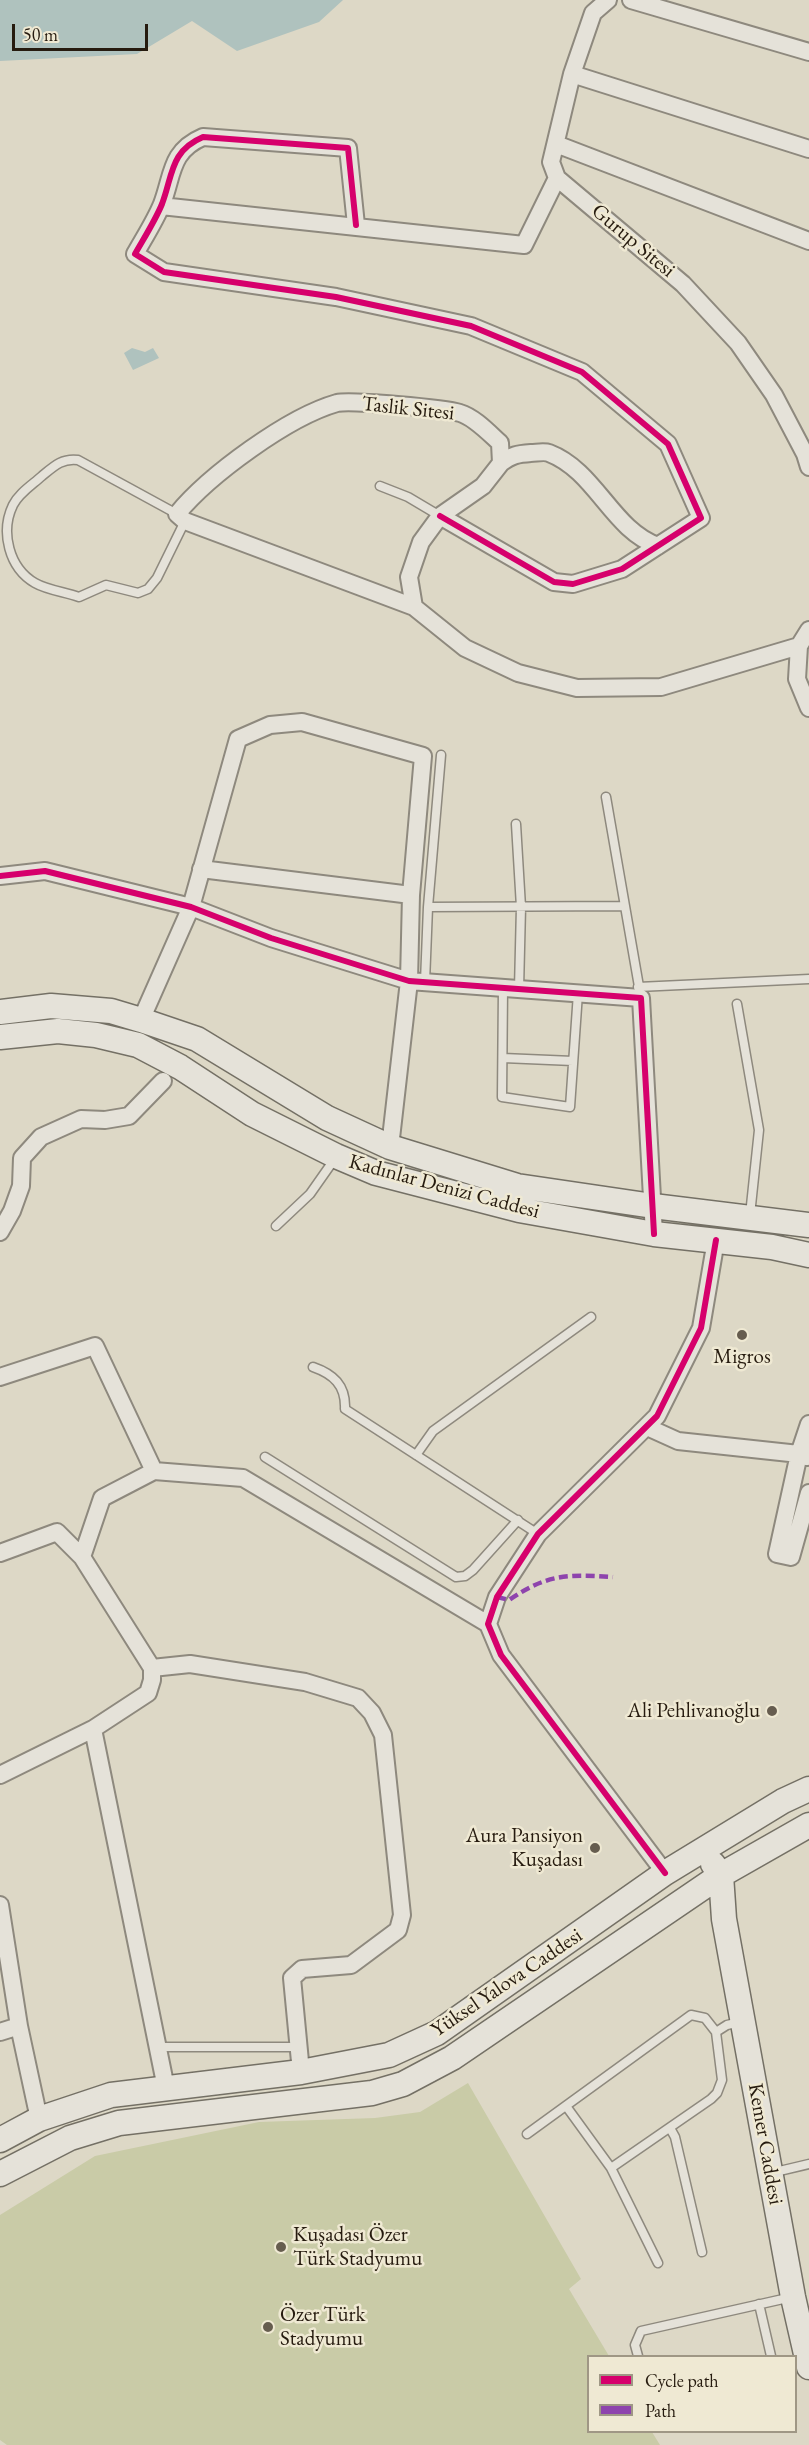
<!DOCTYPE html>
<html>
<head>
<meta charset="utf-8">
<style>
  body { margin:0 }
  #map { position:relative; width:809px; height:2445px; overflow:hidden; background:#ddd8c6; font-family:"EB Garamond",serif }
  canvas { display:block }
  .legend { position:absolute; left:587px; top:2355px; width:210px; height:78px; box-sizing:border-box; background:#efe9d3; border:2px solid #9f9785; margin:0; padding:8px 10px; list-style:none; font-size:18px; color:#261b0f }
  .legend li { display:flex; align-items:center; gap:12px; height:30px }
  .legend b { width:30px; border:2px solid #9f9785 }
  .scale { position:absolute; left:12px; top:24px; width:136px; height:27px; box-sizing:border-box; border:3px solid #261b0f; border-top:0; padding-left:8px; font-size:18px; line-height:21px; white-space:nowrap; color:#261b0f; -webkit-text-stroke:4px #efe9d3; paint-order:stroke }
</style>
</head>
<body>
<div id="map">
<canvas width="809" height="2445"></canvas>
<ul class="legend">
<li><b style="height:8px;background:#d6006c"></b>Cycle path</li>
<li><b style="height:8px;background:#8e44ad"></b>Path</li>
</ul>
<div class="scale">50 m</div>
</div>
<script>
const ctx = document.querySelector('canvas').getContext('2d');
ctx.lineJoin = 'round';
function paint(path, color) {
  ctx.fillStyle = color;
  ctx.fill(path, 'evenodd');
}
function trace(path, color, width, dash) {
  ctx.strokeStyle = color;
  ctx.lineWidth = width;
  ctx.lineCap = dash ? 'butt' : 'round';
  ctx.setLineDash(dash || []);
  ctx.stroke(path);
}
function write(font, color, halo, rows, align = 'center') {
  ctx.font = font + ' "EB Garamond",serif';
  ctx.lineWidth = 5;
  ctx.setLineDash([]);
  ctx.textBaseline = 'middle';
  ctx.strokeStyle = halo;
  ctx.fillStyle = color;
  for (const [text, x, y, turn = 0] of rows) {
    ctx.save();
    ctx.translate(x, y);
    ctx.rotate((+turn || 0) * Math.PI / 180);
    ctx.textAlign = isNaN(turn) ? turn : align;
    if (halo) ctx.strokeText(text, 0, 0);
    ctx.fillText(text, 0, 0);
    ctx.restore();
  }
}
paint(new Path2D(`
  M468 2083 581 2279 569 2289 609 2356H588V2432H652L660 2445H7L0 2440V2215L95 2156 259 2122 375 2118 420 2112Z`), '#c9cba7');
paint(new Path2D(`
  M0 0H343L319 22 237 51 192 21 137 54 0 61Z
  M132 348 145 352 153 348 159 358 133 370 124 353Z`), '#afc2be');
const lane = new Path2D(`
  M380 486 408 497 440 516
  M177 514 78 460C62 458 54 466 42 476 32 485 19 493 13 505 0 532 9 568 35 583 47 590 65 592 79 597L106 585 138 593 148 589 157 578 185 521
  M606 797 641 998
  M516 824 521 907 519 989
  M428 907 625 906
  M425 982 428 907 441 755
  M638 987 809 979
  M503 988 502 1097 570 1107 578 993
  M737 1004 759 1130 750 1215
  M503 1058 573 1061
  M276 1226 310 1194 336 1157
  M313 1367C333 1374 346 1385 345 1409L538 1534
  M416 1455 433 1431 591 1317
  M265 1457 456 1577 465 1576 473 1570 518 1520
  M716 2032 727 2025 740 2022
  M158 2047H298
  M566 2106 611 2168 658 2263
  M670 2128 675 2137 702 2252
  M527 2134 691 2015 705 2018 716 2032 722 2080 717 2093 711 2099 611 2168
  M771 2173 809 2164
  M759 2304 771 2356
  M638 2356 635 2345 641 2331 792 2297`);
const street = new Path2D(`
  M608 0 593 13 572 74 551 162 557 178 683 284 738 343 774 395 805 454 809 467
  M631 0 809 52
  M572 74 809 149
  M556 144 809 241
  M161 206 524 245 557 178
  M356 225 348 148 203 137C170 151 173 175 162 204 155 221 144 238 135 254L164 272 336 297 471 326 582 372 668 444 701 518 622 569 573 584 554 582 440 516
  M501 463C512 455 517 454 531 453 536 453 544 451 549 453 596 471 612 530 658 546
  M414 607 409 577 421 542 440 516 483 486 501 463 500 443C489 433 474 417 460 413 444 408 350 400 337 403 288 417 209 475 177 514L185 521 414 607 465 648 518 673 577 688 661 687 799 646
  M809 630 799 646 797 679 809 708
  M201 869 411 895
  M0 876 45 871 191 907 271 938 409 981 641 998 654 1234
  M141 1020 191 907 238 739 270 725 302 722 423 756 411 895 409 981 390 1147
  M0 1232 12 1211 21 1186 22 1158 41 1137 81 1119 105 1120 129 1116 163 1081
  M0 1377 95 1346 154 1471 243 1478 488 1624
  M809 1424 799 1454 777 1554 791 1557 809 1493
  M647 1427 678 1441 799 1454 807 1457
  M0 1553 57 1532 82 1557 152 1668V1680L148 1693 93 1729 166 2088
  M82 1557 102 1498 154 1471
  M152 1668 190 1664 305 1682 358 1698 372 1713 383 1735 402 1915 398 1930 351 1965 302 1969 292 1978 301 2072
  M0 1775 93 1729
  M665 1873 501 1655 488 1624 497 1597 538 1534 657 1416 701 1328 716 1240
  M0 1905 19 2026 39 2119
  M0 2032 19 2026`);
const secondary = new Path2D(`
  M0 1012 51 1006 111 1011 141 1020 197 1039 327 1118 390 1147 517 1186 653 1206 809 1225
  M0 1037 58 1031 96 1035 138 1045 180 1067 252 1114 336 1156 376 1173 519 1210 654 1234 772 1247 809 1255
  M713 1864 721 1875 724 1919 793 2297 809 2367
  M0 2140 39 2119 111 2095 301 2072 389 2055 437 2033 665 1873 783 1801 809 1789
  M0 2174 70 2138 119 2123 372 2093 403 2084 452 2058 721 1875 809 1825`);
trace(lane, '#8e897e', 11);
trace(street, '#8e897e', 20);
trace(secondary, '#747065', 27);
trace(lane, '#e5e2d9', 8);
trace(street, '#e5e2d9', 16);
trace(secondary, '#e5e2d9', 24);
trace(new Path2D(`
  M497 1597 509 1600C547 1574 568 1574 613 1577`), '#8e44ad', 4.5, [9, 4.5]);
trace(new Path2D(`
  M356 225 348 148 203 137C170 151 173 175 162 204 155 221 144 238 135 254L164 272 336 297 471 326 582 372 668 444 701 518 622 569 573 584 554 582 440 516
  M0 876 45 871 191 907 271 938 409 981 641 998 654 1234
  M665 1873 501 1655 488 1624 497 1597 538 1534 657 1416 701 1328 716 1240`), '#d6006c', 6);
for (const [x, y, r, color] of [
  [742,1335,6,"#665d4f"],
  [772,1711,6,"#665d4f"],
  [595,1848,6,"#665d4f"],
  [281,2247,6,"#665d4f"],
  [268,2327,6,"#665d4f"]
]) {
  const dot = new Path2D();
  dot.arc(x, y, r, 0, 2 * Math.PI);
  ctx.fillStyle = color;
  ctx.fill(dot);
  trace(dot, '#efe9d3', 2);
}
write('21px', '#261b0f', '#efe9d3', [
  ["Gurup Sitesi",633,241,40],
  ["Taslik Sitesi",408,409,6],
  ["Kadınlar Denizi Caddesi",444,1187,15],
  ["Yüksel Yalova Caddesi",507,1983,-34],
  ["Kemer Caddesi",765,2144,80]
]);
write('21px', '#261b0f', '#efe9d3', [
  ["Migros",742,1357,"center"],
  ["Ali Pehlivanoğlu",760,1711],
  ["Aura Pansiyon",583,1836],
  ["Kuşadası",583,1860],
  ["Kuşadası Özer",293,2235,"left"],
  ["Türk Stadyumu",293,2259,"left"],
  ["Özer Türk",280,2315,"left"],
  ["Stadyumu",280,2339,"left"]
], 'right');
</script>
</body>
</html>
